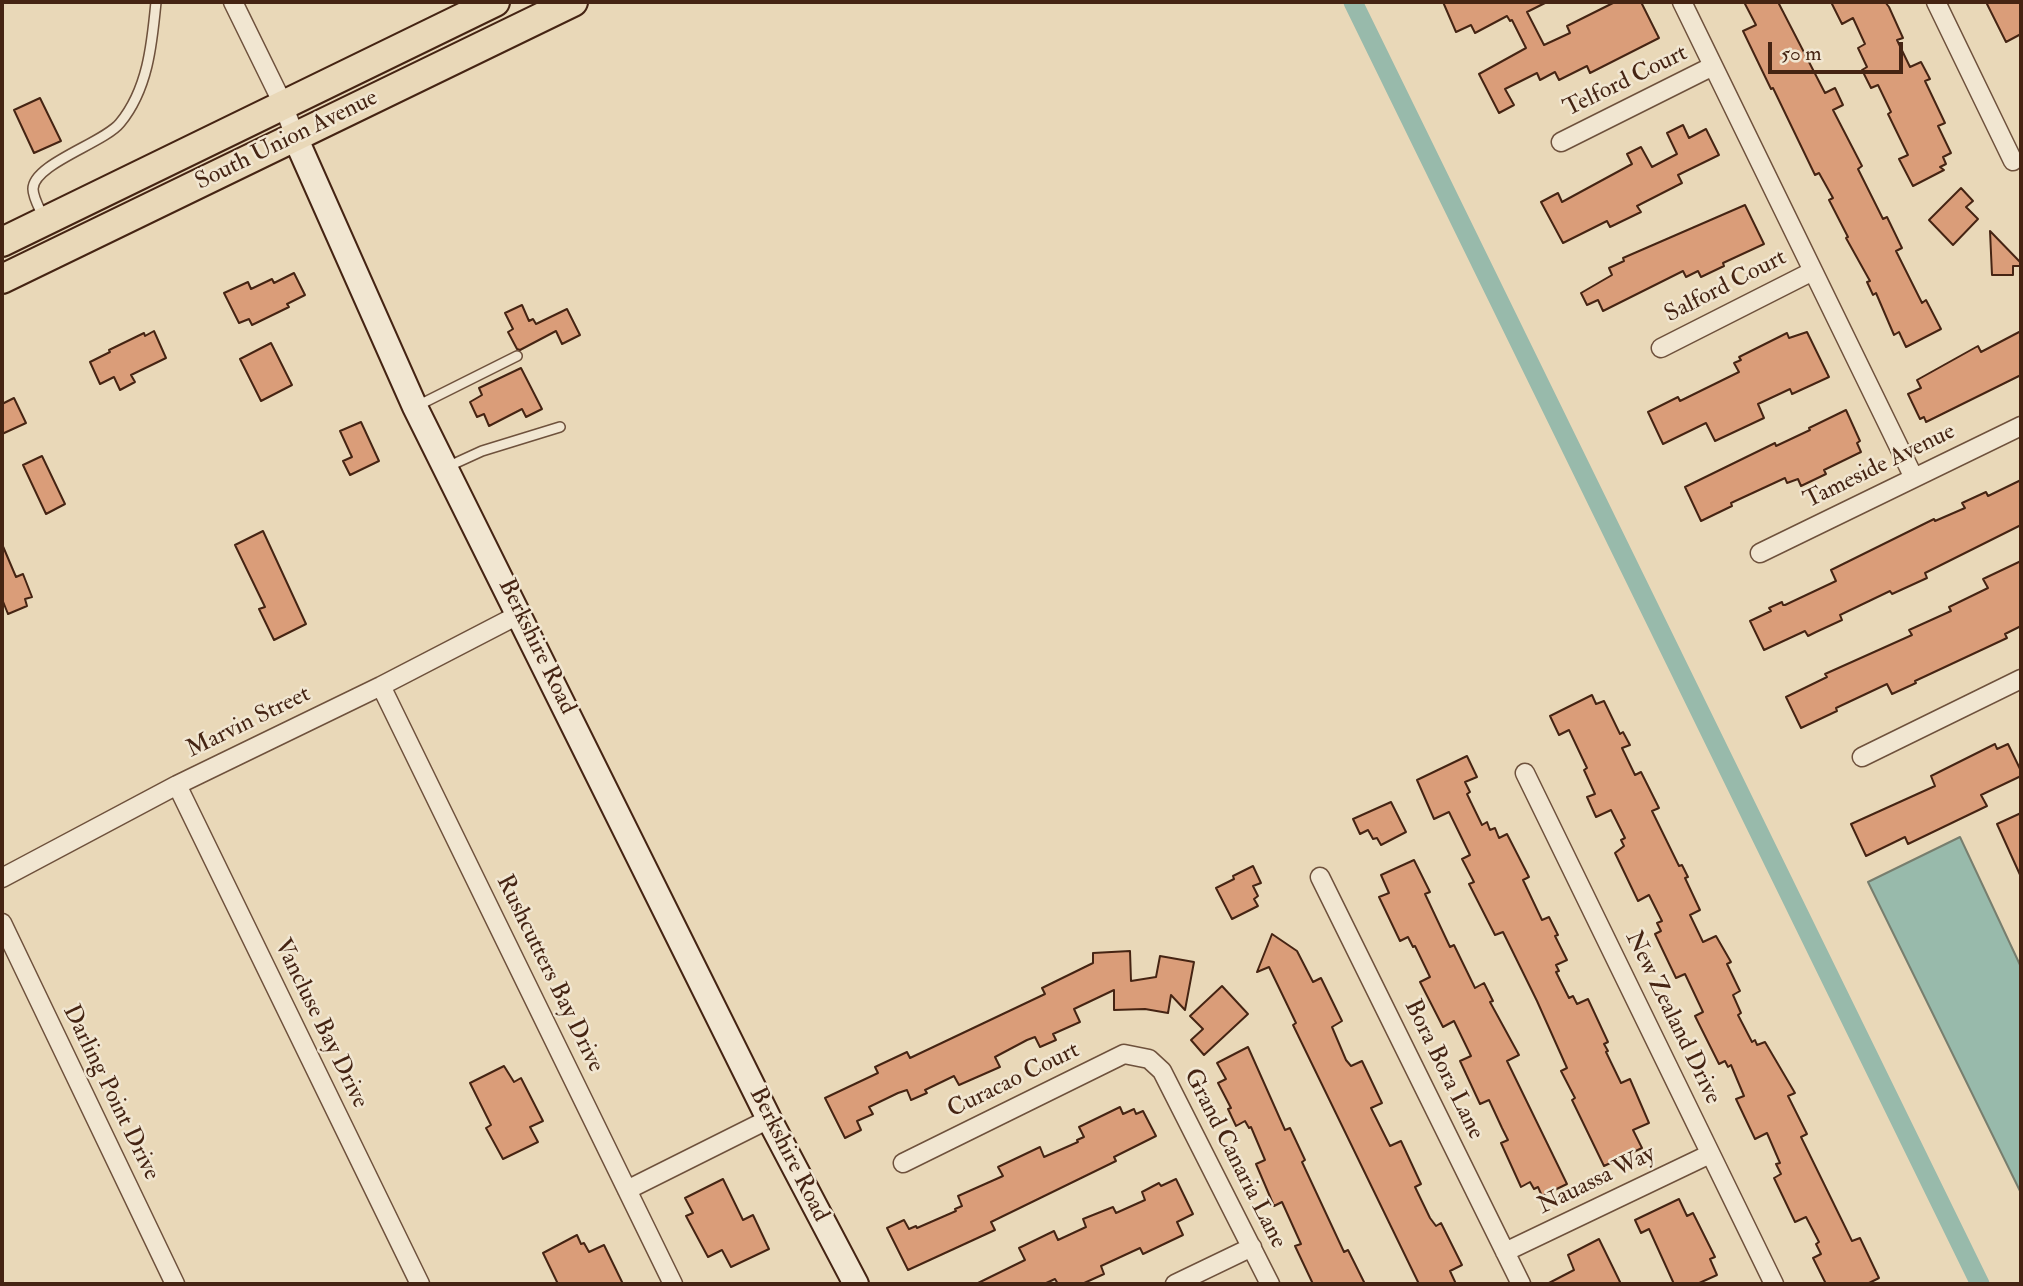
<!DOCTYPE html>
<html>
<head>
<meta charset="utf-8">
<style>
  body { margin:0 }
  #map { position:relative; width:2023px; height:1286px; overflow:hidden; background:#e9d8b8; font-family:"IM FELL Double Pica",serif }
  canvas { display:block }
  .frame { position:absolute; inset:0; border:4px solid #452413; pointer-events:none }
  .scale { position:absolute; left:1768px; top:42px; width:135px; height:32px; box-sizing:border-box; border:4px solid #452413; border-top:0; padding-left:9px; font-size:21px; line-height:24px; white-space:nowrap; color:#452413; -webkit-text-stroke:5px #f1e6d1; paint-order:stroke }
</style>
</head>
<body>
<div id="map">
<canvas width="2023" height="1286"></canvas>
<div class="frame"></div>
<div class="scale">50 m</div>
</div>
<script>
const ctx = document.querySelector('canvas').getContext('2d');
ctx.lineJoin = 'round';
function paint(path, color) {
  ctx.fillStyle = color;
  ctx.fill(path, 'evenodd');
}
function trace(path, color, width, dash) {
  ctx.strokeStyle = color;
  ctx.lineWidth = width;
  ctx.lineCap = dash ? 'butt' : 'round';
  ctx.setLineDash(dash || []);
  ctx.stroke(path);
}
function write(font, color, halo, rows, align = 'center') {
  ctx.font = font + ' "IM FELL Double Pica",serif';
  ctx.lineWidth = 5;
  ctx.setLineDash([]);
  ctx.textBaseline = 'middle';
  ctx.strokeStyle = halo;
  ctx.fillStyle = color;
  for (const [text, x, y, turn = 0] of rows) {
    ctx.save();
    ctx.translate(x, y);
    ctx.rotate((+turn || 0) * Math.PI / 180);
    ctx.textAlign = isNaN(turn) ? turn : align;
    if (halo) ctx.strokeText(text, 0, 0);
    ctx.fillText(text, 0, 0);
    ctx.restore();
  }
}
const water = new Path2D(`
  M1960 837 2021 967V1193L1868 882Z`);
paint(water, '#98baab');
trace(water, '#777e6e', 2);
trace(new Path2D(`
  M1353 2 1980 1284`), '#98baab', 19);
const building = new Path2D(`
  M1443 2H1547L1527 12 1544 45 1570 33 1567 26 1615 2H1641L1659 38 1590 73 1587 66 1559 80 1555 72 1540 80 1537 73 1505 89 1514 105 1499 113 1479 74 1526 48 1512 20 1510 21 1507 16 1475 33 1471 25 1456 32Z
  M1744 2H1778L1825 93 1835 88 1843 105 1833 110 1862 166 1858 169 1883 219 1887 217 1902 248 1896 251 1922 303 1926 300 1941 329 1906 347 1899 332 1894 335 1876 293 1873 295 1867 282 1870 281 1846 238 1848 237 1829 200 1833 198 1819 173 1815 175 1773 88 1771 89 1743 31 1756 25Z
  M1831 2H1885L1889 7 1903 38 1897 40 1910 67 1921 62 1930 79 1925 81 1945 123 1938 126 1951 153 1943 157 1946 164 1940 167 1944 170 1913 186 1899 159 1908 155 1888 114 1891 112 1878 85 1871 88 1862 70 1867 67 1858 48 1865 44 1853 18 1842 24Z
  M1986 2H2021V34L2006 42Z
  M40 98 61 141 34 153 14 110Z
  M1683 125 1689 138 1706 129 1719 155 1678 175 1682 183 1637 206 1641 212 1610 227 1607 221 1563 243 1541 202 1558 193 1562 202 1632 164 1627 154 1641 147 1652 167 1677 154 1667 133Z
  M1961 188 1973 201 1966 207 1978 219 1953 245 1929 220Z
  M1745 205 1764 244 1723 263 1724 266 1701 277 1698 271 1686 277 1683 271 1603 311 1598 300 1587 305 1581 293 1612 275 1609 268 1624 261 1623 258Z
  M1990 231 2021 263V266H2013V275H1992Z
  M294 273 305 295 287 304 289 307 252 325 249 319 239 323 224 293 248 282 251 289 272 279 274 283Z
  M522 305 529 321 533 319 536 324 567 309 580 335 562 344 556 331 520 350 517 349 508 332 513 329 505 313Z
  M154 331 166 358 131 375 135 382 120 390 114 377 100 384 90 362 110 352 109 350 144 333 145 336Z
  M2021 331V375L1926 422 1924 417 1920 419 1908 394 1921 388 1917 380 1978 346 1981 352Z
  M1807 332 1829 377 1792 394 1790 389 1758 404 1764 418 1715 441 1706 423 1663 444 1648 412 1678 397 1680 401 1739 372 1734 363 1741 360 1739 357 1787 333 1789 338Z
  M271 343 292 385 261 401 240 359Z
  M521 368 542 409 526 417 522 409 489 426 484 414 477 417 470 402 482 395 479 388Z
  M14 398 26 423 2 434V404Z
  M1846 410 1860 441 1857 443 1861 452 1824 470 1826 474 1801 486 1798 479 1787 483 1785 478 1731 503 1732 506 1701 521 1685 487 1775 443 1776 446 1810 430 1809 428Z
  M361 422 379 461 350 475 343 461 352 457 340 431Z
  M42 456 65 504 46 514 23 465Z
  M2021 480V525L1925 573 1927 578 1892 594 1890 591 1840 615 1842 620 1816 632 1808 636 1805 631 1764 650 1750 621 1771 611 1769 608 1782 602 1783 605H1785L1836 581 1831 570 1934 519 1935 521 1965 508 1962 503 1986 492 1988 496Z
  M263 531 306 624 274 640 259 609 265 607 235 545Z
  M2 544 16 577 23 574 32 597 25 599 27 606 8 614 2 599Z
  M2021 561V626L2005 634 2007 638 1915 681 1916 683 1892 694 1887 684 1836 708 1837 711 1801 728 1786 697 1827 677 1825 674 1912 635 1909 630 1951 611 1949 607 1988 588 1983 579Z
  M1592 695 1596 704 1604 701 1620 734 1623 732 1630 745 1622 748 1635 775 1641 772 1659 808 1652 811 1679 866 1682 865 1688 877 1685 878 1700 910 1690 915 1703 942 1716 936 1731 962 1727 964 1740 991 1733 995 1741 1013 1738 1015 1752 1042 1755 1040 1757 1045 1765 1042 1795 1093 1788 1096 1807 1134 1801 1137 1852 1241 1860 1238 1879 1278 1867 1284H1826L1813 1258 1821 1254 1816 1244 1819 1242 1806 1217 1795 1222 1774 1178 1781 1174 1776 1164 1780 1163 1767 1133 1755 1139 1736 1099 1744 1096 1731 1065 1728 1067 1725 1061 1719 1064 1695 1016 1703 1012 1685 974 1676 978 1655 934 1661 931 1657 923 1662 921 1649 895 1638 901 1615 853 1624 846 1621 840 1625 838 1611 810 1596 817 1587 797 1595 794 1584 770 1587 768 1569 730 1559 735 1550 716Z
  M1995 744 1997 749 2008 744 2021 771V776L1981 795 1987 806 1908 844 1905 837 1866 856 1851 824 1935 786 1931 776Z
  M1467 756 1477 777 1465 782 1470 792 1467 794 1482 825 1487 822 1490 830 1495 828 1499 838 1507 834 1529 877 1523 880 1542 920 1549 917 1558 935 1555 936 1567 960 1556 965 1559 971 1556 972 1569 998 1573 996 1577 1004 1588 999 1608 1042 1604 1044 1608 1051 1606 1052 1621 1083 1630 1079 1649 1123 1633 1130 1642 1148 1604 1166 1572 1100 1575 1098 1561 1071 1567 1068 1537 1001 1503 932 1495 935 1469 884 1474 882 1462 859 1470 855 1449 812 1434 819 1417 780Z
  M1391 802 1406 832 1381 845 1377 838 1373 839 1368 830 1360 834 1353 819Z
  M2021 813V877L1997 824Z
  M1414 860 1430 892 1425 894 1450 947 1454 945 1475 988 1484 983 1493 1001 1490 1002 1519 1055 1507 1061 1567 1184 1542 1196 1538 1187 1534 1189 1530 1182 1521 1187 1501 1143 1508 1140 1502 1128 1489 1100 1480 1104 1460 1061 1471 1056 1454 1021 1443 1027 1420 982 1430 977 1415 946 1413 947 1408 937 1400 941 1379 897 1389 893 1381 875Z
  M1253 866 1261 883 1253 886 1258 896 1254 899 1258 906 1232 919 1216 888 1234 879 1233 876Z
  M1272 934 1297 951 1313 982 1321 978 1342 1021 1332 1027 1346 1060 1351 1066 1362 1061 1382 1103 1371 1108 1390 1146 1401 1141 1421 1184 1415 1187 1430 1218 1436 1226 1441 1223 1462 1265 1450 1271 1456 1284H1419L1293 1025 1296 1023 1269 967 1257 972Z
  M1130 951 1131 981 1156 977 1160 956 1194 962 1185 1010 1171 995 1168 1013 1145 1009 1114 1010V990L1074 1009 1080 1022 1053 1034 1056 1040 1040 1047 1035 1037 1027 1040 995 1057 1000 1067 959 1085 954 1076 925 1090 927 1093 911 1100 907 1090 898 1093 869 1107 873 1114 857 1121 861 1130 845 1138 825 1098 878 1073 875 1067 907 1052 910 1058 1045 994 1042 988 1093 963V953Z
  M1222 986 1248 1014 1204 1055 1191 1040 1203 1029 1190 1016Z
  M1248 1047 1285 1130 1290 1128 1305 1160 1302 1162 1344 1252 1348 1250 1365 1284H1313L1295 1246 1301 1244 1282 1202 1274 1206 1256 1164 1265 1160 1251 1127 1249 1128 1245 1121 1236 1126 1228 1109 1231 1108 1218 1083 1226 1079 1217 1063Z
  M504 1066 514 1082 521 1078 543 1121 530 1127 538 1142 503 1159 486 1128 491 1125 470 1083Z
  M1120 1107 1123 1114 1134 1109 1136 1114 1143 1111 1156 1136 1114 1157 1116 1161 991 1222 995 1230 908 1270 887 1228 904 1220 909 1229 916 1226 917 1228 956 1211 955 1209 962 1206 958 1196 1003 1176 998 1167 1040 1147 1044 1157 1078 1142 1077 1140 1084 1137 1079 1127Z
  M723 1179 743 1220 753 1215 769 1249 731 1267 722 1250 708 1257 686 1216 693 1213 685 1198Z
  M1176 1179 1193 1214 1177 1222 1183 1235 1143 1254 1140 1248 1101 1266 1104 1274 1082 1284H1058L1055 1279 1044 1284H976L1025 1260 1019 1248 1054 1231 1058 1240 1086 1227 1083 1219 1113 1207 1116 1213 1145 1200 1142 1192 1159 1183 1161 1186Z
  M1679 1199 1687 1216 1693 1213 1715 1257 1710 1259 1717 1275 1697 1284H1674L1649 1229 1641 1233 1635 1220Z
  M577 1235 581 1244 584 1243 589 1252 604 1245 623 1284H558L543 1253Z
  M1599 1239 1621 1284H1547L1574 1270 1568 1255Z`);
paint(building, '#da9d79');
trace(building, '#452413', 2);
const lane = new Path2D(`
  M44 219C41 211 33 198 33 189 33 164 104 143 120 123 148 89 152 44 156 2
  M417 406 517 356
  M447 467 482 451 560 427`);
const street = new Path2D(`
  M233 2 283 104 295 137
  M1682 2 1914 478
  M1936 2 2013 161
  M1561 142 1713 66
  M1661 348 1813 271
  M1760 553 2021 426
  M381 686 673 1284
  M1862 757 2021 679
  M1525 773 1774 1284
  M177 785 420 1284
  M1320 877 1521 1284
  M2 878 177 785 381 686 520 614
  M2 923 175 1284
  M903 1163 1124 1054 1149 1059 1162 1071 1270 1284
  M627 1190 769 1119
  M1505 1252 1710 1154
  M1175 1284 1252 1247`);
const secondary = new Path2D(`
  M295 137 415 407 769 1119 856 1284`);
const primary = new Path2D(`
  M2 242 495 2
  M2 279 573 2`);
trace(lane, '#6e513c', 12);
trace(street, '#6e513c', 21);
trace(secondary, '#452413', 28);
trace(primary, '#452413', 32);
trace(lane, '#f1e6d1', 9);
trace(street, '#f1e6d1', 18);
trace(secondary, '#f1e6d1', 24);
trace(primary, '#e9d8b8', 28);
write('24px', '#452413', '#f1e6d1', [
  ["Telford Court",1626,82,-26],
  ["South Union Avenue",287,141,-26],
  ["Salford Court",1726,287,-27],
  ["Tameside Avenue",1880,467,-26],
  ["Berkshire Road",536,647,64],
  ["Marvin Street",249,723,-26],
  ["Rushcutters Bay Drive",549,974,64],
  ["New Zealand Drive",1672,1018,64],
  ["Vancluse Bay Drive",320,1024,64],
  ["Bora Bora Lane",1443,1070,64],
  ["Curacao Court",1014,1081,-26],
  ["Darling Point Drive",110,1093,64],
  ["Berkshire Road",788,1155,63],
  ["Grand Canaria Lane",1234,1159,63],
  ["Nauassa Way",1597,1181,-26]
]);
</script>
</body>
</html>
